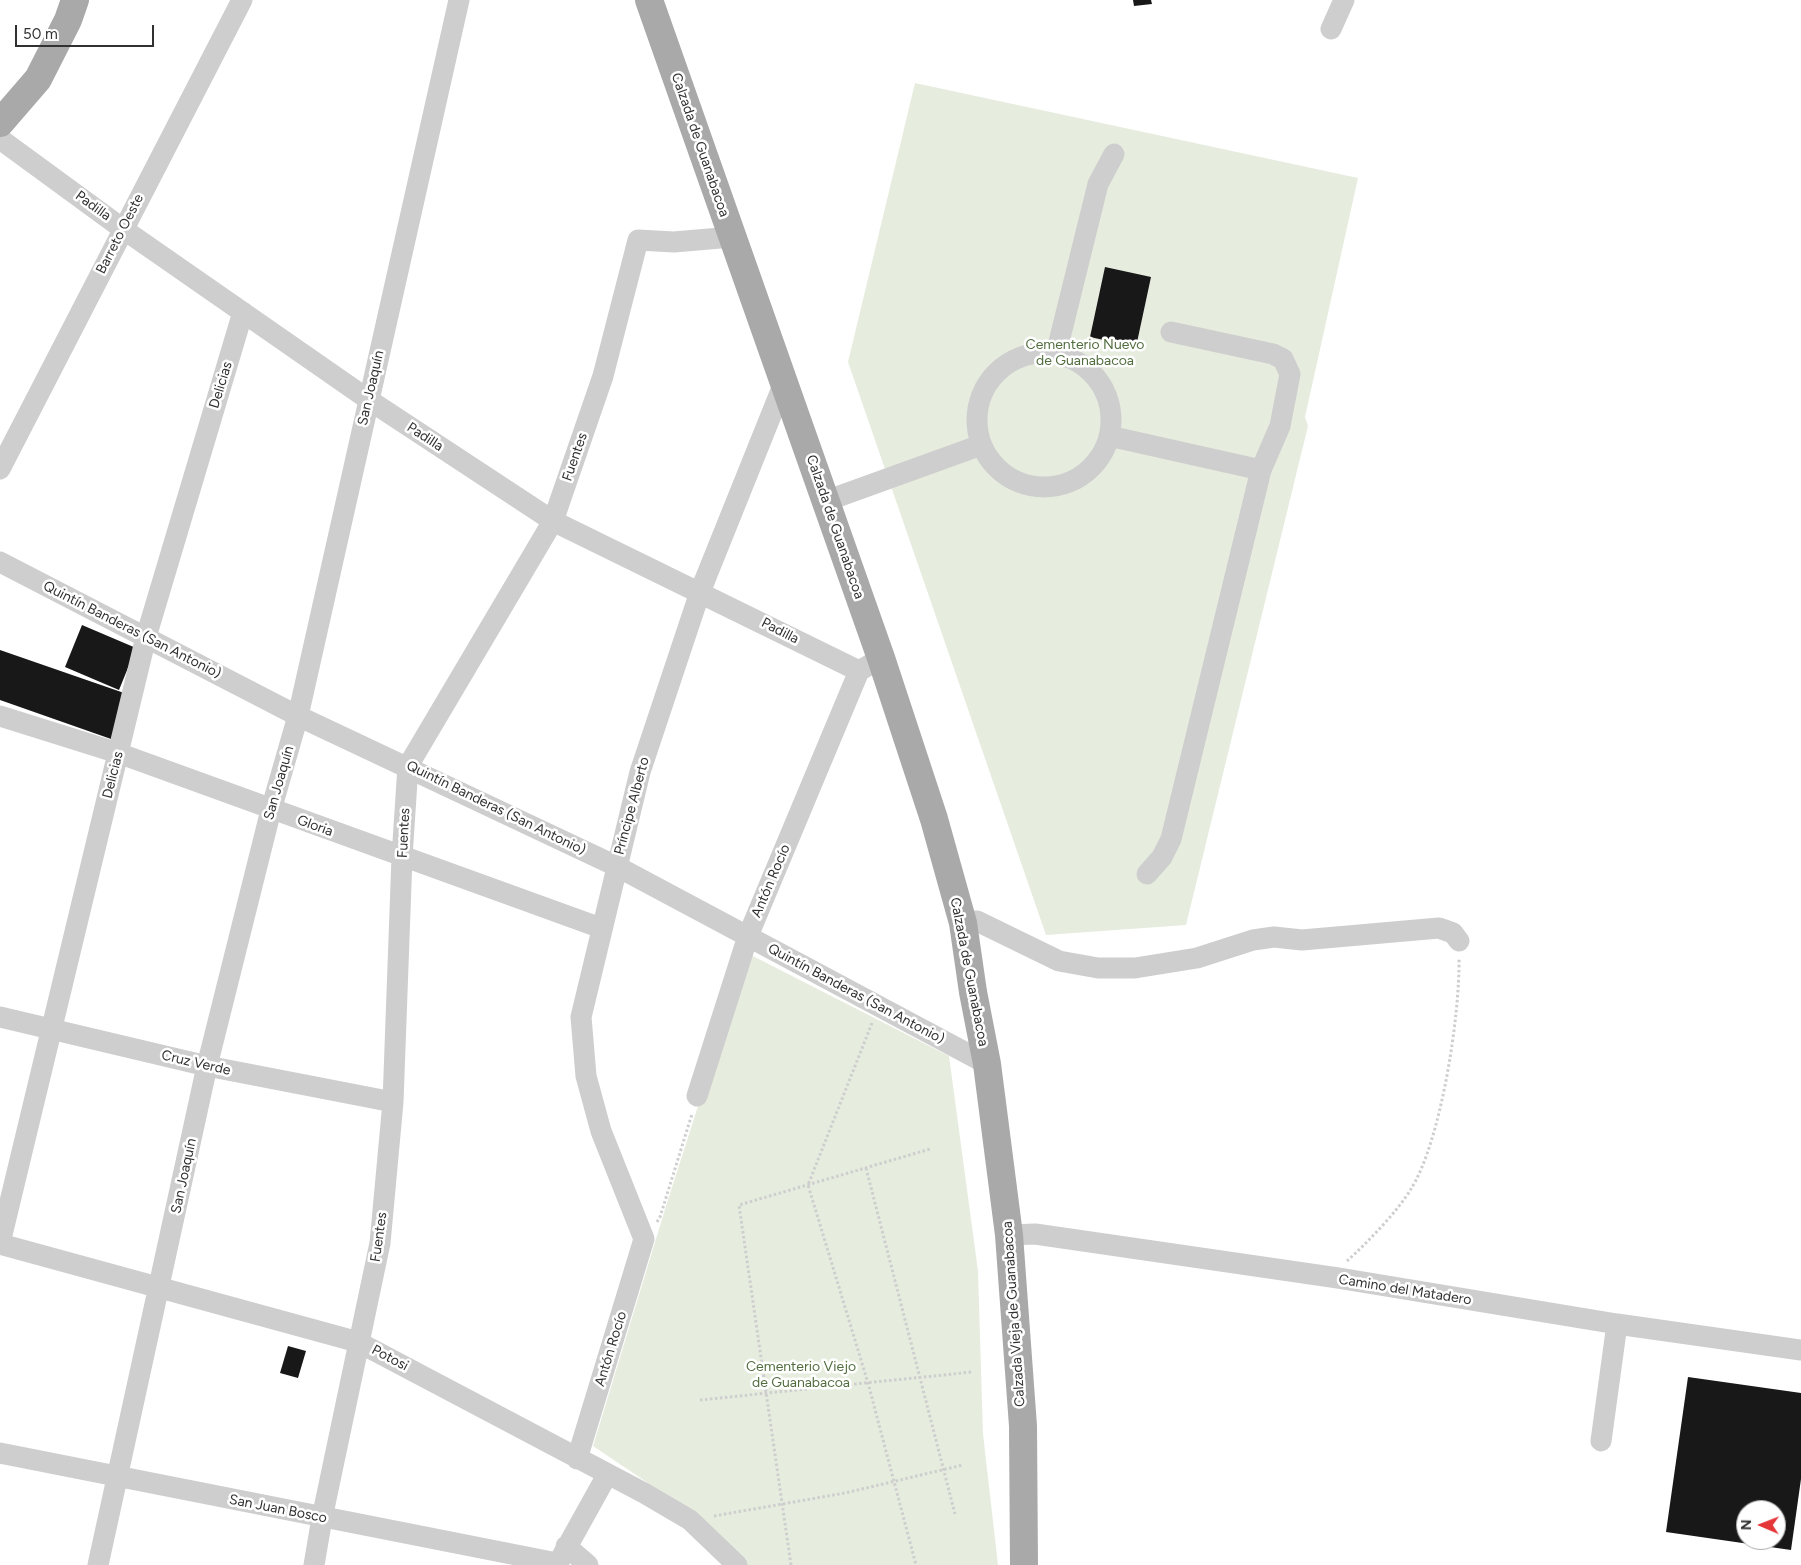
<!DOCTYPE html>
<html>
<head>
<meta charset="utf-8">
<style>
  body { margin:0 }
  #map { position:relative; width:1801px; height:1565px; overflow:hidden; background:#fff; font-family:Figtree,sans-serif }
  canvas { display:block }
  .north { position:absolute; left:1736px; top:1500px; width:50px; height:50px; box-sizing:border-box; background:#fff; border:1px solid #adadad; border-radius:50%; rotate:271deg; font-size:14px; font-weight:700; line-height:20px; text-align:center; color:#313131 }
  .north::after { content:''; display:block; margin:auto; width:18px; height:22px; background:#e4373a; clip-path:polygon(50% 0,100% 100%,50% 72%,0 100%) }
  .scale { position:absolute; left:15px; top:25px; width:139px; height:22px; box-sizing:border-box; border:2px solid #313131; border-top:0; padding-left:6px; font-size:15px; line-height:18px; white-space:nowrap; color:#313131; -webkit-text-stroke:4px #fff; paint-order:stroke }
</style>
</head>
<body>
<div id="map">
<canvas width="1801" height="1565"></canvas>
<div class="north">N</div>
<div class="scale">50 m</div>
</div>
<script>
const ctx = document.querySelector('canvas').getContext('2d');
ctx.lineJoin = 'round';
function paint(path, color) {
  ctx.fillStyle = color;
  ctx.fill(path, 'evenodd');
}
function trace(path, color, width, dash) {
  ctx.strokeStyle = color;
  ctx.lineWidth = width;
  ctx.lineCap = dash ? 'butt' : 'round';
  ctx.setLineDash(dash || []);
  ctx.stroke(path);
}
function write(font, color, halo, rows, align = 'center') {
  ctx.font = font + ' Figtree,sans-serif';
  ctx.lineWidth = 5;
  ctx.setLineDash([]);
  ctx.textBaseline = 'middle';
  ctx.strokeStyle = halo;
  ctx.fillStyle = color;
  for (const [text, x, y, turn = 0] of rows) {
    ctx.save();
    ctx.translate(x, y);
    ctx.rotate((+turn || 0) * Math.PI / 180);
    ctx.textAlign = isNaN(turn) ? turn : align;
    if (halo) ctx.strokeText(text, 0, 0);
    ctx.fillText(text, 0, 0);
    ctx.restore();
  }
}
paint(new Path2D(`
  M915 83 1358 178 1305 417 1308 426 1186 925 1046 935 848 362Z
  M747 953 949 1056 978 1271 983 1434 998 1565H744L693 1518 645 1481 593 1446 666 1206Z`), '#e6eddf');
paint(new Path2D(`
  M1133 0H1151L1152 4 1134 6Z
  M1105 267 1151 277 1136 347 1090 337Z
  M82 625 136 648 119 690 65 667Z
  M0 650 127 694 111 739 0 700Z
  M288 1346 306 1351 298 1378 280 1373Z
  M1688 1377 1801 1393V1479L1791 1550 1666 1532ZM1746 1510H1776V1540H1746Z`), '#181818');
trace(new Path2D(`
  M872 1023 808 1185 868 1383 916 1565
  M866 1168 955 1514
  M657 1222 660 1217 692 1114
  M1347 1261C1368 1242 1397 1212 1411 1189 1441 1141 1460 1016 1459 958
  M700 1400 972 1372
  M714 1516 845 1493 963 1465
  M791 1565 739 1205 930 1149`), '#cecece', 3, [2.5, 2.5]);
trace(new Path2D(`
  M1331 29 1344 0
  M0 139 123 229 369 400 553 521 859 671 881 658
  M1171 332 1273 354 1283 359 1290 374 1280 426 1261 470
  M977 420a67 67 0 1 1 134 0a67 67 0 1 1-134 0Z
  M1056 354 1098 184 1114 154
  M1109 436 1261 470 1171 839 1162 857 1147 874
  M0 469 242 0
  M826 501 981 445
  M0 562 298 716 616 866 987 1064
  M0 716 118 753 601 928
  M963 923 977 921 1059 961 1098 968H1135L1197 958 1253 940 1274 937 1302 940 1439 928 1453 933 1459 941
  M0 1017 207 1066 393 1102
  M697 1096 748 936 859 671
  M1009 1235 1035 1234 1111 1245 1338 1278 1617 1324 1801 1350
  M0 1243 146 637 243 312
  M0 1244 358 1342 644 1493 690 1520 737 1565
  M1601 1441 1617 1324
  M0 1453 557 1563
  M577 1459 644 1239 601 1131 586 1076 581 1017 640 772 700 592 784 383
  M566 1546 588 1565
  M98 1565 207 1066 271 810 298 716 459 0
  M314 1565 322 1518 380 1243 393 1102 402 857 408 766 553 521 603 376 638 240 674 242 732 237
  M557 1565 607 1475`), '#cecece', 21);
trace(new Path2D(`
  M649 0 881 658 934 819 963 923 973 992 987 1064 1009 1235 1023 1426 1024 1565
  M0 123 38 79 68 20 75 0`), '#a9a9a9', 28);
write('14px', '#313131', '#fff', [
  ["Calzada de Guanabacoa",700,145,71],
  ["Padilla",93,206,36],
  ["Barreto Oeste",120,234,-63],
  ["Delicias",221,385,-73],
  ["San Joaquín",371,388,-77],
  ["Padilla",425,437,33],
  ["Fuentes",575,457,-71],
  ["Calzada de Guanabacoa",835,527,71],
  ["Quintín Banderas (San Antonio)",132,630,27],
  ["Padilla",780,631,27],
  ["Delicias",113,775,-76],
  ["San Joaquín",279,783,-74],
  ["Príncipe Alberto",632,806,-75],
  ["Quintín Banderas (San Antonio)",496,808,26],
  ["Gloria",315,826,20],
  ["Fuentes",404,833,-87],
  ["Antón Rocío",771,881,-67],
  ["Calzada de Guanabacoa",969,972,79],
  ["Quintín Banderas (San Antonio)",856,994,28],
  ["Cruz Verde",196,1063,13],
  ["San Joaquín",184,1176,-78],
  ["Fuentes",379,1237,-82],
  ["Camino del Matadero",1405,1290,9],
  ["Calzada Vieja de Guanabacoa",1014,1314,-94],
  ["Antón Rocío",611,1349,-73],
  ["Potosi",390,1358,28],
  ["San Juan Bosco",278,1509,11]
]);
write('14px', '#516d3e', '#fff', [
  ["Cementerio Nuevo",1085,345],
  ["de Guanabacoa",1085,361],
  ["Cementerio Viejo",801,1367],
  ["de Guanabacoa",801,1383]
]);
</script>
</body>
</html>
